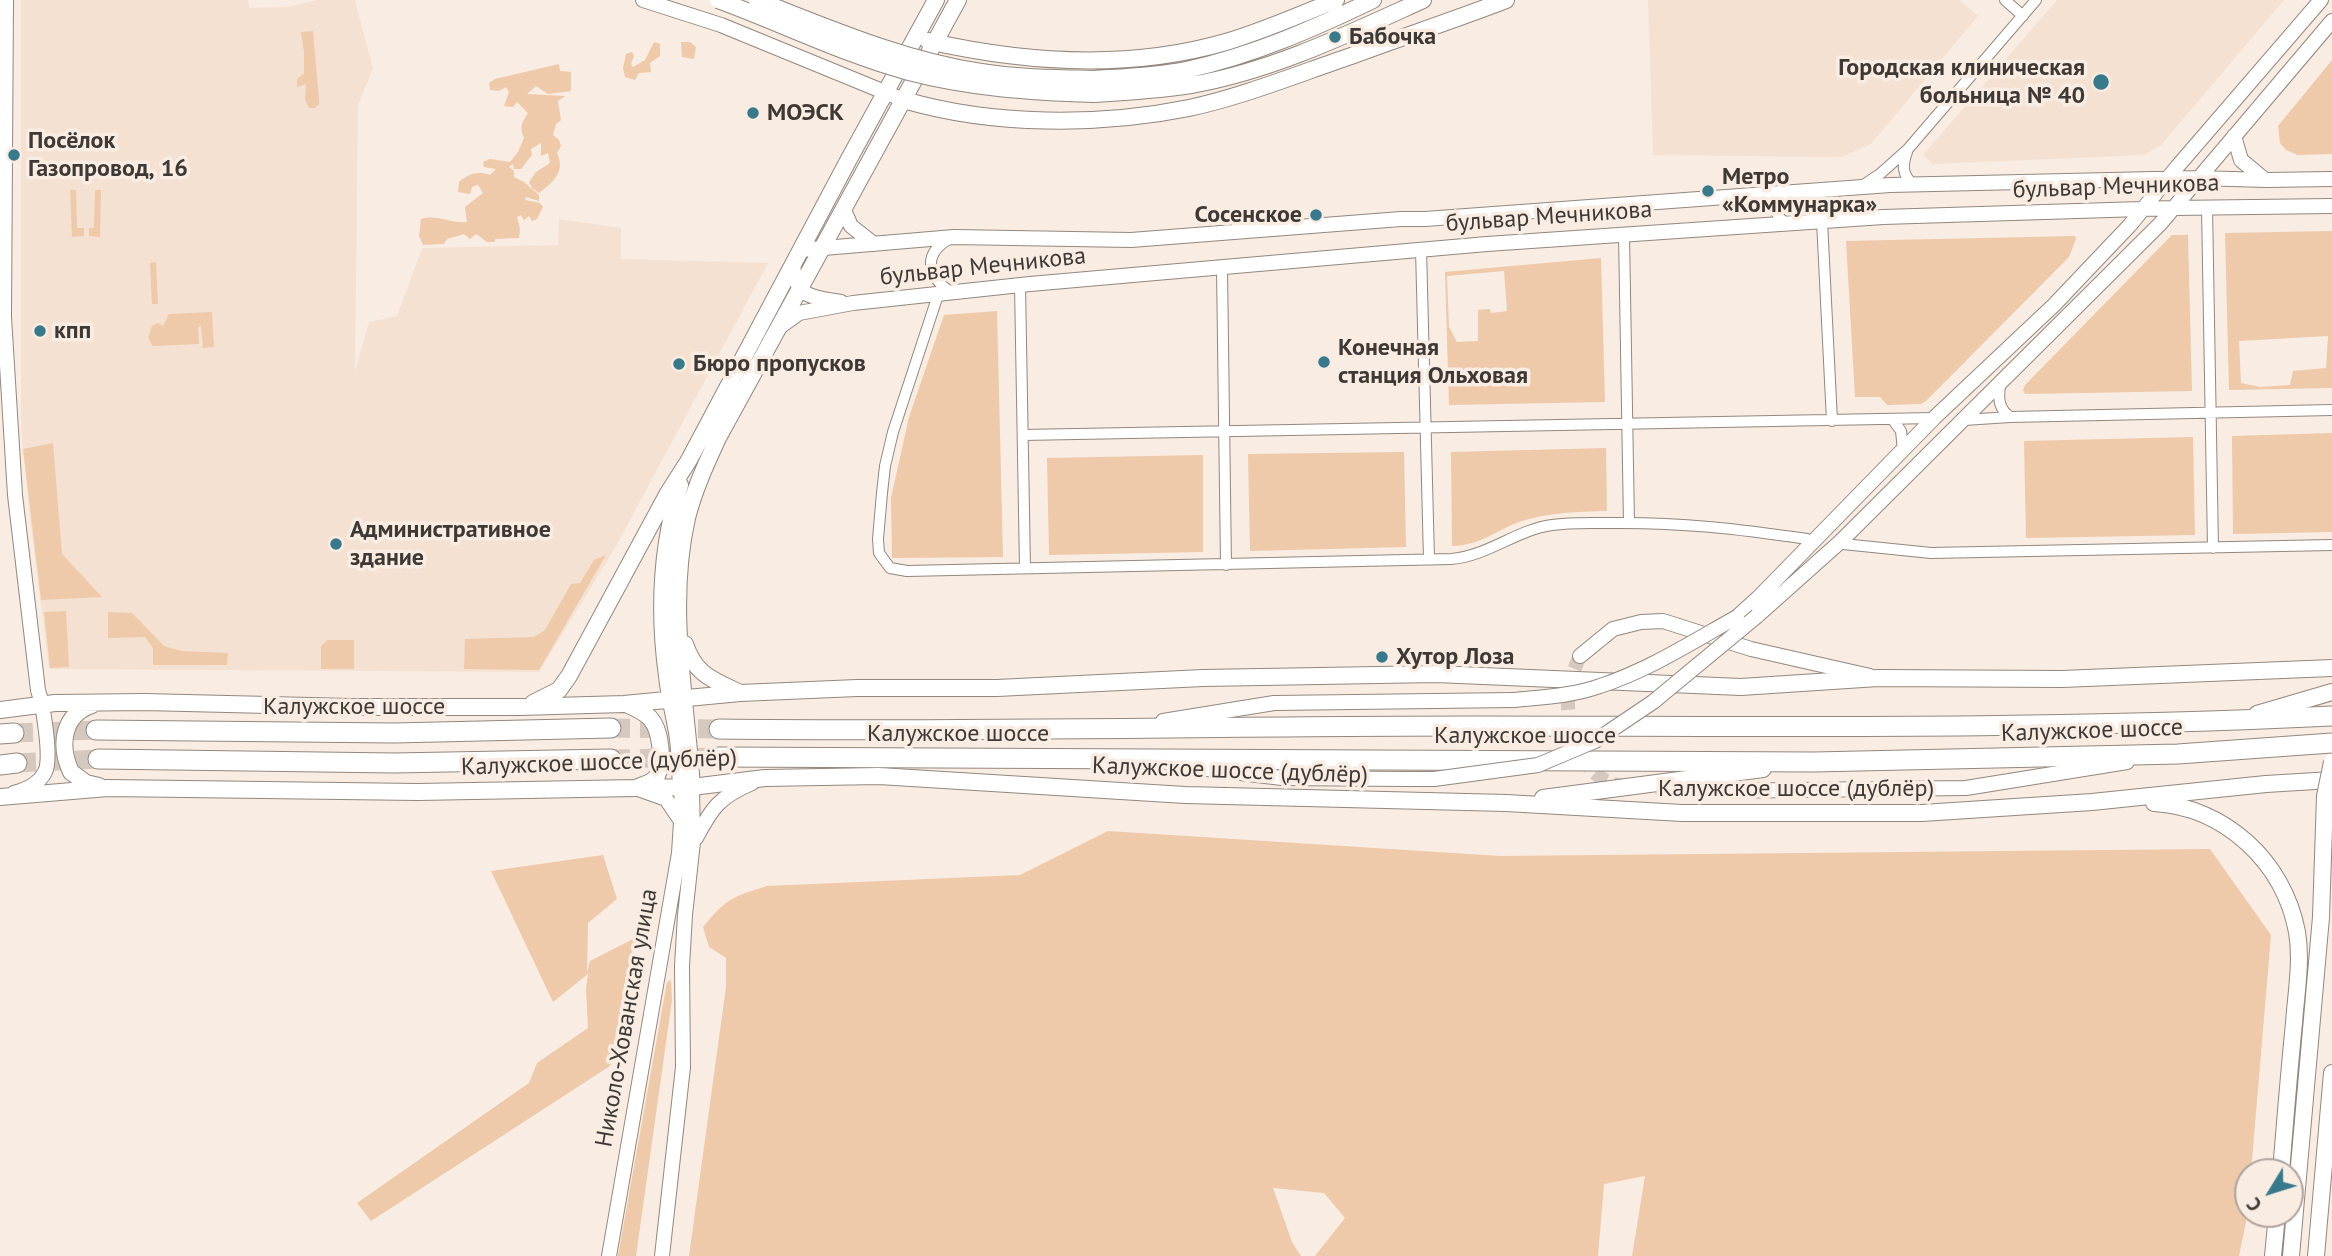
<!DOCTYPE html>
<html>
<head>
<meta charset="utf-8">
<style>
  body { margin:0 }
  #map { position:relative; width:2332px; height:1256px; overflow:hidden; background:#f9ece2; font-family:"PT Sans",sans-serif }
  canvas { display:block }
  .north { position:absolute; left:2234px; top:1158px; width:70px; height:70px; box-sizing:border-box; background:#f9ece2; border:2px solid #aea49d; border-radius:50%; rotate:232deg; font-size:19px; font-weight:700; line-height:28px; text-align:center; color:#3e3935 }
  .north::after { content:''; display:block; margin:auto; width:24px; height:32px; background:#38798c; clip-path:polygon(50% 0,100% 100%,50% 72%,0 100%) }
</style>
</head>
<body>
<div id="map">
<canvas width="2332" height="1256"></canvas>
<div class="north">С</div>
</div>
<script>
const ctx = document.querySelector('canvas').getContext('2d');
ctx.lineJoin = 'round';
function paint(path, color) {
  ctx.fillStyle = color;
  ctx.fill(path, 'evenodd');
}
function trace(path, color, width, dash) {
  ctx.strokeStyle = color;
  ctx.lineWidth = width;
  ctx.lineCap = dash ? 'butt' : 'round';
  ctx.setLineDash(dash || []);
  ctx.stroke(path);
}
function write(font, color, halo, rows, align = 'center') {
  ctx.font = font + ' "PT Sans",sans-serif';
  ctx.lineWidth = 7;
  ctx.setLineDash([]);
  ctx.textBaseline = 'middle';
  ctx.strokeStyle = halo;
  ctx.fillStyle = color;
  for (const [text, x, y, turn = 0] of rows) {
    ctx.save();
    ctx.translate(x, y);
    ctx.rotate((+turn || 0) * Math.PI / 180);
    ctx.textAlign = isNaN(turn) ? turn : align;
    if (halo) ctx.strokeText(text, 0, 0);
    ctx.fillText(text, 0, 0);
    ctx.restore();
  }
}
paint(new Path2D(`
  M21 0H248L249 8 288 7 317 0H355L373 69 358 105 355 371 369 322 397 316 422 248 558 245 559 219 621 228V259L768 263 615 548 539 672 49 669 30 518 21 427Z
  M1648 0H1959L1978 16 1871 144 1841 157 1653 155Z
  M2057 0H2284L2161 145 2144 155 1933 164 1923 155Z`), '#f5e1d2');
paint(new Path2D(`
  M313 31 319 100V104L315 108H309L305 100 306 84 297 87V79L304 74V51L301 32Z
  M654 42 660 44V56L650 63 651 72 639 73 635 80 625 77 623 68 626 54 632 52 634 56 631 64 633 67 645 60Z
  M681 42H690L696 47 694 59 682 57Z
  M2332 60V154L2298 155 2286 150 2280 143 2278 126Z
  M559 64 560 71 571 72V91L548 94 536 86 527 94 565 96 558 101 561 120 556 124 553 135 559 140 561 146 557 153C566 172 553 182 539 193L532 188 529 182 536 172 550 163 548 153 541 156V143L531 149 532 155 521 169H514L513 164 509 167 514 171V177L524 182 539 195V201L526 197 525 200 540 203 543 207 537 219 532 221 529 216 524 220 521 215 517 217 520 229 519 238 495 239V242H487L476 234 470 239 464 234 447 239 444 244 423 245 419 236 421 219C438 214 450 224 467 222L465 207 483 193 478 185 472 187 470 194 458 192 459 182C470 173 477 171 490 175L496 169 484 167 483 162 490 159 510 162 518 152 524 138C519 127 522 122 528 113L517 102 513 107 504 106 509 92 506 87 499 91 490 90 489 83 495 79Z
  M70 190H76L77 228H84V236L72 237Z
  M95 190H101L100 237 89 236V228H94Z
  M2332 231V388L2229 390 2225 233ZM2328 336 2326 368 2293 371 2290 385 2260 387 2241 383 2239 341Z
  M2172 235H2188L2192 391 2025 394 2023 390 2025 385Z
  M2075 236 2076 239 2069 257 1926 401 1921 404 1887 405 1880 397H1855L1846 241Z
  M1601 258 1605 402 1449 405 1445 272ZM1504 271 1507 311 1491 313 1490 309 1478 310V341L1457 342 1449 327 1447 276Z
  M156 262 158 304H152L150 263Z
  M997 311 1003 557 892 558 891 498 909 417 944 315Z
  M212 312 214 347 203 348 201 326 198 327 199 344 153 346 148 338 152 326 158 323 163 326 169 314Z
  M2332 433V532L2233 534 2232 436Z
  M2193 437 2195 535 2026 538 2024 441Z
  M53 443 62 554 102 597 41 600 23 449Z
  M1606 448 1607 511C1577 512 1548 512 1519 522 1496 531 1478 546 1452 546L1451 452Z
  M1404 452 1406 547 1250 551 1248 454Z
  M1203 455V552L1049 555 1047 458Z
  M606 555 539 670 464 669 465 639 534 637 545 630 571 584 580 583 594 560Z
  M66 611 69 667 50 668 44 612Z
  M108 612 132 613 164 646 182 651 228 653 227 665H153V648L145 637 108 638Z
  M328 640H354V669H321V646Z
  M1108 831 1500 856 2210 849 2271 935 2251 1172H2248V1212L2239 1256H1632L1645 1176 1604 1184 1598 1256H1315L1345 1218 1324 1193 1273 1188 1292 1242 1301 1256H689L726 987V958L709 947 703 927C727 898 732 897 767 886L1020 875Z
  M603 855 617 899 588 923 587 972 590 961 635 938 610 1066 371 1221 357 1203 529 1083 537 1063 588 1028 586 989 588 974 553 1002 491 871Z
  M671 980 672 1000 636 1256H618L667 982Z`), '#eec9aa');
trace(new Path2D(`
  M1580 656C1575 668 1569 680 1568 693 1566 730 1582 783 1625 786
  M1656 788 1711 791`), '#d4c8bf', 14, [14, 7]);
trace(new Path2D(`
  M611 728 719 729
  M14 733 96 730
  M611 759 718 757
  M17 763 98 759`), '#d4c8bf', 19, [19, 10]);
const minor = new Path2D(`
  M2005 0 2023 16
  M1907 152C1902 166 1902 175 1914 185
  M1862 186 1880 174 1908 149 2036 0
  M1783 193C1771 204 1774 215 1786 223
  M2207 207 2213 548
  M1822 221 1832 421
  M1624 235 1629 523
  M951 238C921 254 927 278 954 294
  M1421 249 1429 559
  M1222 268 1226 565
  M1020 285 1025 568
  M938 295 893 432 885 466 882 493 878 539 879 553 890 568 907 571 1451 559C1488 556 1516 530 1552 525 1571 522 1591 523 1610 523 1679 522 1739 529 1807 539
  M2000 386C1998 399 1999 409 2010 417
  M1893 420 1901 431 1903 450
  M1964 420 2010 417 2332 410
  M1023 435 1934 418
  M1843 544 1931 553 2332 545`);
const tertiary = new Path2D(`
  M6 0 4 317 15 495 38 690C43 705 52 758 45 772 39 784 27 789 14 793
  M643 0 721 25 904 100
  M2234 136 2241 160 2265 180
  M844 210 851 226 874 244
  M800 250 954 237 1131 240 1401 219H1425L1890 185 2198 178 2266 180 2332 179
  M793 264C795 298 812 297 841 302
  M781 326 799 313 853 303 1030 284 1487 244 1883 217 2174 208 2332 206
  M1757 616 1840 542 2160 224 2332 21
  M1737 617 1758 598 1934 418 2054 305 2130 225 2177 167 2321 0
  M1580 656 1613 629 1641 622 1663 621 1751 649 1870 676
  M1163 721 1274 703 1514 700
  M1190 767 1282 778 1406 779
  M638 789 666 799 681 821
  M1711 791 1966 788 2127 762
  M696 838C712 808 719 797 752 783
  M609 1256 679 853 682 807 681 787
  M662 1256 683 1067 682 966 685 915 693 842 692 787`);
const secondary = new Path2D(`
  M928 41C1025 63 1129 70 1226 42 1263 31 1300 15 1336 0
  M1094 79C1125 77 1155 76 1186 70 1251 56 1313 29 1373 0
  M1094 94C1127 92 1159 90 1191 85 1272 71 1348 34 1423 0
  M904 100C992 126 1100 126 1189 108 1244 96 1298 74 1351 56 1402 37 1454 20 1506 0
  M680 485C661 547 658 611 667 676 669 697 675 718 678 739 680 755 680 771 681 787
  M685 644C695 674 711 679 738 692
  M533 703 559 690 569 676 668 493 689 460 849 159 936 0
  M626 704C635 708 643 711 650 718 661 730 664 761 657 776 653 783 645 784 638 787
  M92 705C62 715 59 746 71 772L86 783 99 786
  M0 710 55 703 144 702 352 707H520L624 704 740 693 857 688H997L1203 678 1436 674 1741 687 1878 678 2062 679 2332 668
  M2257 714 2332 692
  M692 787C686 698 667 606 687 518 694 490 706 464 718 438L958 0
  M0 797 108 788 418 792 636 788 692 787 765 778 879 776 1185 795 1506 803 1682 813H1922L2092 802 2266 784 2332 780
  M1543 798 1763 769
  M2154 803C2225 807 2284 862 2297 932 2302 962 2296 993 2294 1023 2289 1073 2285 1122 2281 1172
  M2273 1256 2277 1214
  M2291 1256 2321 917
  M2316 1256 2332 1073`);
const trunk = new Path2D(`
  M719 729C970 732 1221 726 1473 726 1759 726 2046 730 2332 716
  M96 730 394 733 611 728
  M0 734 14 733
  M718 757 1814 762 2178 754 2332 743
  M98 759 394 763 611 759
  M0 765 17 763`);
trace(minor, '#93877e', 12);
trace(tertiary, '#93877e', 16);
trace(secondary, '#93877e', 18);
trace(trunk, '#93877e', 21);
trace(minor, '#fff', 10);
trace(tertiary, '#fff', 14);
trace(secondary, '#fff', 16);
trace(trunk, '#fff', 19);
const tertiaryBridge = new Path2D(`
  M1514 700C1543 697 1572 696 1600 686 1649 670 1692 642 1737 617
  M1406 779H1434L1538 765 1595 741 1653 702 1757 616`);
const secondaryBridge = new Path2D(`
  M718 0C781 23 843 54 909 72 970 88 1031 92 1094 94
  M757 0C831 29 903 60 981 72 1019 78 1056 78 1094 79
  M2321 917 2325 796 2332 762`);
trace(tertiaryBridge, '#93877e', 16, []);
trace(secondaryBridge, '#93877e', 18, []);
trace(tertiaryBridge, '#fff', 14);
trace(secondaryBridge, '#fff', 16);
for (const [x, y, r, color] of [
  [1335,37,7,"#38798c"],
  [2101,82,9,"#38798c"],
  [753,113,7,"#38798c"],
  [14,155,7,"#38798c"],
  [1708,191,7,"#38798c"],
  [1316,215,7,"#38798c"],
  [40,331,7,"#38798c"],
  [1324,362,7,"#38798c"],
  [679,364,7,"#38798c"],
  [336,544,7,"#38798c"],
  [1382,657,7,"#38798c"]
]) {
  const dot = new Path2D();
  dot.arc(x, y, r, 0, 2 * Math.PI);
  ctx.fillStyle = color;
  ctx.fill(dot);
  trace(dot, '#f9ece2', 2.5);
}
write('bold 24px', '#3e3935', '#f9ece2', [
  ["Бабочка",1349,37],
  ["Городская клиническая",2085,68,"right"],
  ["больница № 40",2085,96,"right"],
  ["МОЭСК",767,113],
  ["Посёлок",28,141],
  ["Газопровод, 16",28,169],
  ["Метро",1722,177],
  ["«Коммунарка»",1722,205],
  ["Сосенское",1302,215,"right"],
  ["кпп",54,331],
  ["Конечная",1338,348],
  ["станция Ольховая",1338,376],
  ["Бюро пропусков",693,364],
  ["Административное",350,530],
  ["здание",350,558],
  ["Хутор Лоза",1396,657]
], 'left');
write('24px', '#3e3935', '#f9ece2', [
  ["бульвар Мечникова",2116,187,-2],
  ["бульвар Мечникова",1549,217,-4],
  ["бульвар Мечникова",983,267,-6],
  ["Калужское шоссе",354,707],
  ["Калужское шоссе",2092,731,-2],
  ["Калужское шоссе",958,734],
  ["Калужское шоссе",1525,736],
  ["Калужское шоссе (дублёр)",599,763,-2],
  ["Калужское шоссе (дублёр)",1230,771,2],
  ["Калужское шоссе (дублёр)",1796,789],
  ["Николо-Хованская улица",627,1018,-80]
]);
</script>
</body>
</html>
